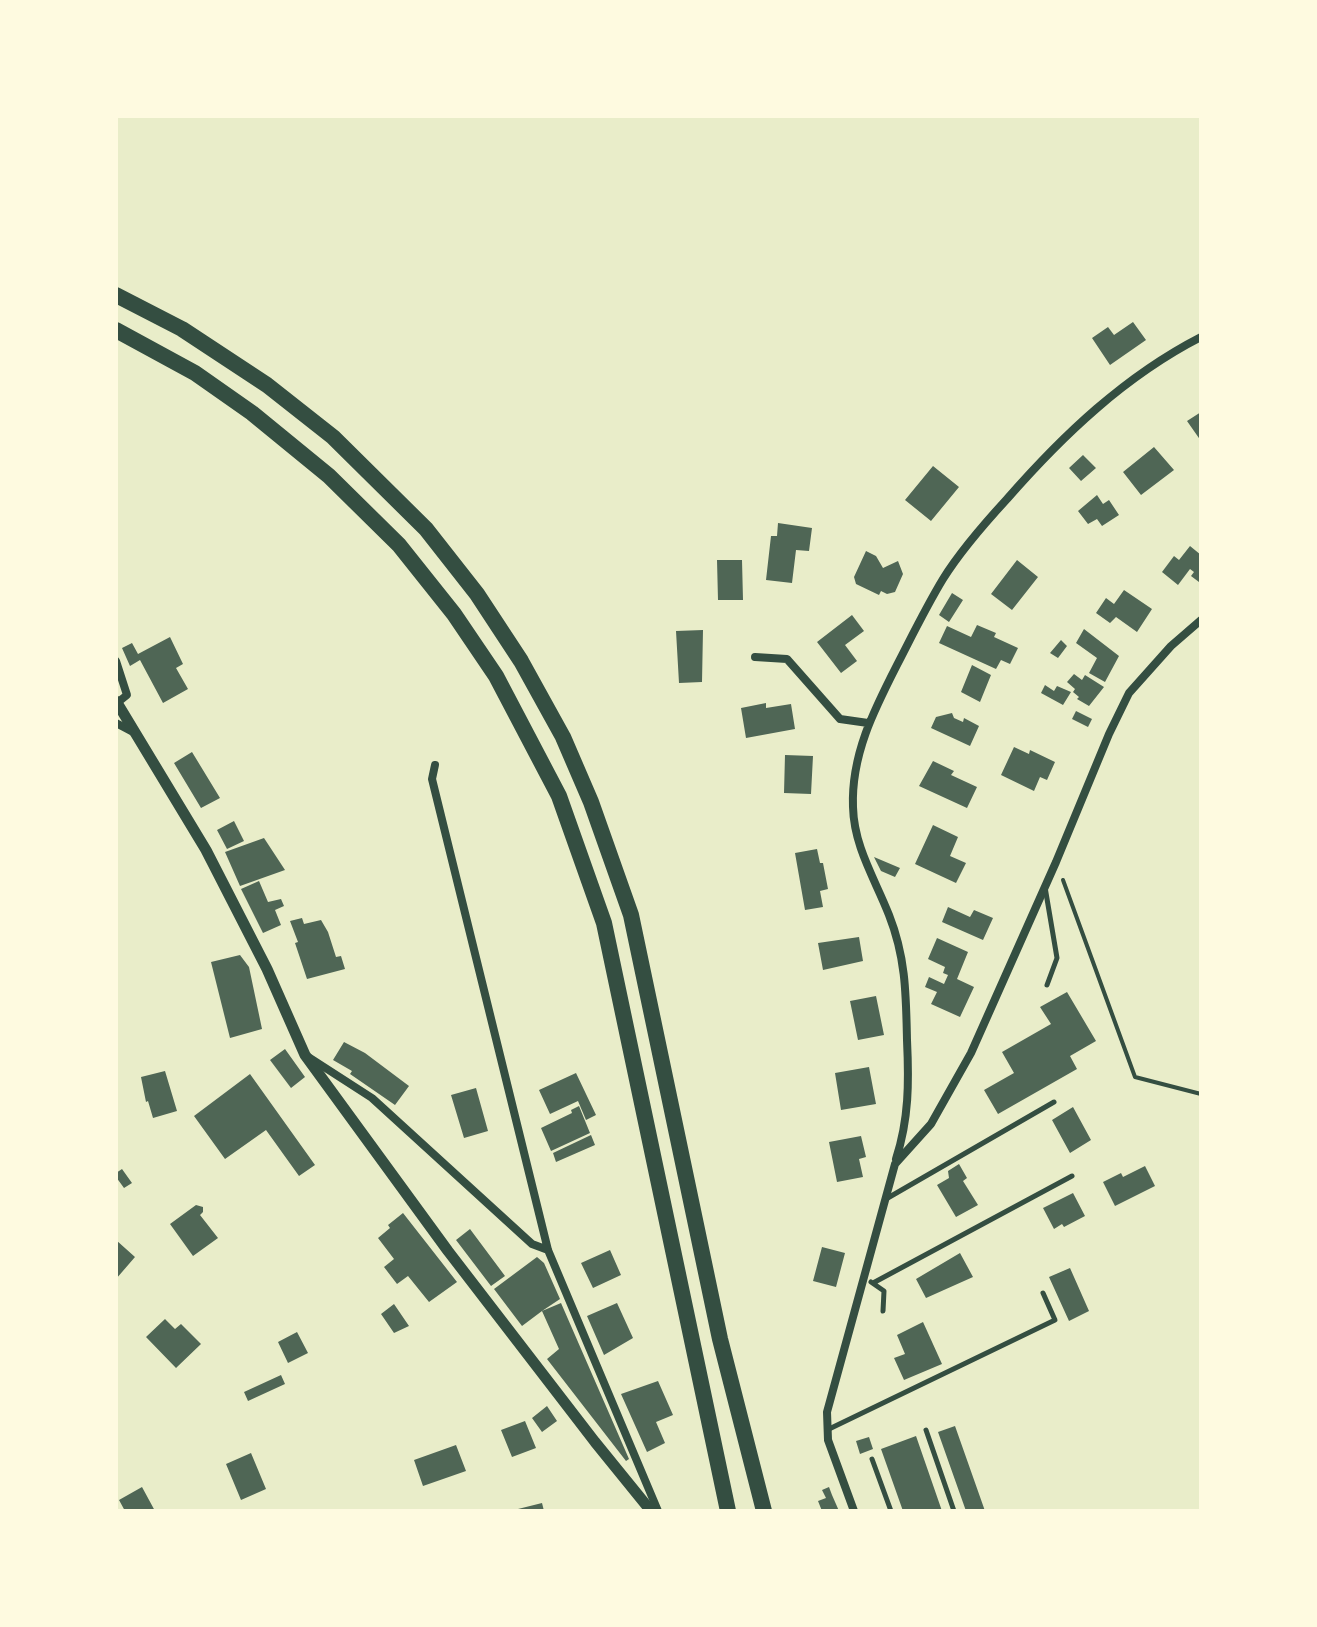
<!DOCTYPE html>
<html>
<head>
<meta charset="utf-8">
<style>
  body { margin:0 }
  #map { position:relative; width:1317px; height:1627px; overflow:hidden; background:#e9edc9; font-family:"Alegreya Sans",sans-serif }
  canvas { display:block }
  .frame { position:absolute; inset:0; border:118px solid #fefae0; pointer-events:none }
</style>
</head>
<body>
<div id="map">
<canvas width="1317" height="1627"></canvas>
<div class="frame"></div>
</div>
<script>
const ctx = document.querySelector('canvas').getContext('2d');
ctx.lineJoin = 'round';
function paint(path, color) {
  ctx.fillStyle = color;
  ctx.fill(path, 'evenodd');
}
function trace(path, color, width, dash) {
  ctx.strokeStyle = color;
  ctx.lineWidth = width;
  ctx.lineCap = dash ? 'butt' : 'round';
  ctx.setLineDash(dash || []);
  ctx.stroke(path);
}
paint(new Path2D(`
  M1133 322 1146 340 1110 365 1092 338 1108 327 1114 335Z
  M1201 412V441L1187 421Z
  M1154 447 1174 470 1141 495 1123 472Z
  M1083 455 1096 468 1081 481 1069 468Z
  M933 466 959 487 931 521 905 500Z
  M1097 495 1103 504 1109 500 1119 515 1102 526 1097 519 1088 524 1078 511Z
  M778 523 812 528 809 551 796 550 792 583 766 580 771 536H777Z
  M1190 546 1201 555V579L1199 582 1191 576 1194 572 1190 569 1178 585 1162 572 1174 556 1179 560Z
  M866 551 876 556 883 568 898 561 903 574 895 592 887 594 881 591 879 595 856 584 854 577Z
  M717 560H742L743 600H718Z
  M1017 560 1038 577 1012 610 991 594Z
  M1124 590 1152 609 1137 632 1116 617 1110 623 1096 613 1106 598 1114 604Z
  M952 593 963 600 949 622 939 615Z
  M852 615 864 631 845 645 857 661 841 673 817 642Z
  M977 625 996 633 994 637 1018 648 1010 664 1001 660 996 669 939 643 947 626 971 637Z
  M1084 629 1119 656 1105 682 1089 673 1097 658 1076 643Z
  M703 630 702 682 679 683 676 631Z
  M170 637 183 664 176 668 188 689 163 703 140 660 130 666 122 648 132 643 138 654Z
  M1061 640 1067 646 1058 658 1050 653Z
  M972 665 991 675 980 702 961 692Z
  M1074 674 1082 680 1085 675 1104 687 1089 706 1077 699 1079 697 1073 692 1075 689 1067 682Z
  M1045 685 1054 691 1057 686 1071 692 1063 705 1041 693Z
  M766 703V708L791 704 795 729 746 738 741 708Z
  M1076 711 1092 719 1088 727 1072 719Z
  M952 713 954 718 963 722 964 718 979 726 970 746 931 728 936 717Z
  M1014 747 1029 754 1030 750 1055 762 1047 780 1040 777 1034 791 1001 775Z
  M192 752 220 798 201 808 174 763Z
  M785 755 813 756 811 794 784 793Z
  M933 761 954 771 951 775 977 787 967 808 919 786Z
  M234 821 244 841 227 849 217 830Z
  M933 825 958 837 950 856 966 863 956 883 915 864Z
  M264 838 285 870 240 886 225 852Z
  M817 849 820 863H823L828 889 820 891 823 907 805 910 795 853Z
  M874 857 900 868 895 877 881 871Z
  M259 881 268 902 281 899 284 906 275 910 281 925 263 933 241 889Z
  M948 907 970 917 974 910 993 918 983 940 942 922Z
  M302 918 304 924 321 920 328 932 336 957 341 956 345 969 307 979 295 943 298 942 290 921Z
  M859 937 863 961 823 970 818 943Z
  M937 938 968 952 957 979 974 987 960 1017 931 1004 937 992 925 987 929 977 944 984 948 975 943 973 945 967 928 959Z
  M240 955 249 967 262 1029 230 1038 211 962Z
  M1067 992 1096 1041 1070 1056 1077 1069 998 1114 984 1090 1014 1073 1002 1052 1051 1024 1040 1007Z
  M876 996 884 1035 858 1040 850 1001Z
  M344 1042 365 1053 409 1086 395 1105 350 1074 352 1071 333 1060Z
  M285 1049 305 1077 291 1088 270 1060Z
  M869 1067 876 1104 841 1110 835 1073Z
  M165 1071 177 1111 153 1118 148 1101 146 1102 141 1077Z
  M576 1073 596 1115 586 1120 578 1101 550 1114 539 1090Z
  M250 1074 315 1165 299 1176 266 1130 225 1159 194 1116Z
  M476 1088 488 1131 464 1138 451 1095Z
  M579 1106 590 1133 551 1151 541 1128 572 1113 571 1110Z
  M1073 1107 1091 1140 1070 1153 1052 1120Z
  M591 1135 595 1145 556 1162 553 1153Z
  M861 1136 866 1157 859 1159 863 1177 837 1182 829 1142Z
  M959 1164 967 1178 963 1181 978 1205 956 1217 937 1185 949 1178 948 1171Z
  M1145 1166 1155 1186 1115 1206 1103 1182 1121 1173 1123 1177Z
  M122 1169 132 1183 124 1188 116 1177V1173Z
  M1073 1193 1085 1216 1064 1227 1062 1224 1054 1229 1043 1208Z
  M196 1205 203 1207V1212L200 1215 218 1238 193 1256 170 1224Z
  M403 1213 457 1282 429 1302 408 1276 397 1284 384 1267 394 1259 378 1238 390 1228 388 1225Z
  M470 1229 505 1276 491 1286 456 1240Z
  M116 1240 135 1257 116 1279Z
  M822 1247 845 1253 836 1287 813 1281Z
  M610 1250 621 1275 593 1288 581 1263Z
  M960 1253 973 1277 926 1298 916 1279Z
  M537 1257 544 1263 560 1299 542 1311 561 1303 629 1459 626 1461 547 1359 559 1349 542 1311 522 1326 494 1289Z
  M1070 1268 1089 1311 1069 1321 1049 1277Z
  M617 1303 633 1338 604 1355 587 1316Z
  M394 1304 409 1326 394 1333 381 1314Z
  M165 1319 175 1329 181 1324 201 1344 176 1368 146 1337Z
  M923 1322 942 1364 904 1380 894 1358 905 1354 897 1335Z
  M297 1332 308 1353 288 1363 278 1342Z
  M281 1375 285 1384 248 1401 244 1392Z
  M658 1381 673 1415 656 1422 665 1443 647 1452 621 1394Z
  M547 1406 557 1421 542 1432 532 1418Z
  M525 1421 536 1448 512 1457 501 1430Z
  M955 1426 985 1511H966L938 1432Z
  M916 1436 942 1511H903L881 1449Z
  M869 1437 873 1449 860 1454 856 1441Z
  M456 1445 466 1471 423 1486 414 1460Z
  M251 1453 266 1489 241 1500 226 1464Z
  M142 1487 155 1511H125L119 1500Z
  M829 1487 832 1495 839 1511H822L818 1501 826 1498 822 1490Z
  M542 1503 544 1511H514V1510Z`), '#4f6655');
trace(new Path2D(`
  M1063 880 1135 1077 1201 1094`), '#344e41', 4);
trace(new Path2D(`
  M1045 887 1057 958 1047 985
  M886 1199 1054 1102
  M871 1282 884 1291 883 1311
  M873 1283 1072 1176
  M827 1430 1055 1320 1043 1293
  M926 1430 954 1511
  M872 1459 891 1511`), '#344e41', 5);
trace(new Path2D(`
  M755 657 787 659 840 719 868 723
  M116 661 127 695 117 703
  M116 723 133 732
  M435 765 432 779 548 1250 658 1511
  M310 1058 372 1098 532 1244 548 1250
  M896 1159C909 1119 909 1082 907 1040 906 995 906 958 889 915 875 879 854 847 853 807 851 755 874 710 897 665 912 636 926 607 943 579 961 550 984 524 1007 499 1063 435 1125 376 1201 337
  M854 1511 828 1440 827 1412 895 1164 931 1124 971 1053 1056 862 1109 734 1129 693 1171 646 1201 620`), '#344e41', 8);
trace(new Path2D(`
  M116 701 206 850 267 969 305 1055 448 1251 595 1442 651 1511`), '#344e41', 11);
trace(new Path2D(`
  M116 295 182 329 267 385 333 437 426 529 477 594 521 661 563 737 591 802 631 915 720 1339 764 1511
  M116 330 195 373 252 413 329 476 399 545 454 614 496 676 559 796 604 923 728 1511`), '#344e41', 16);
</script>
</body>
</html>
